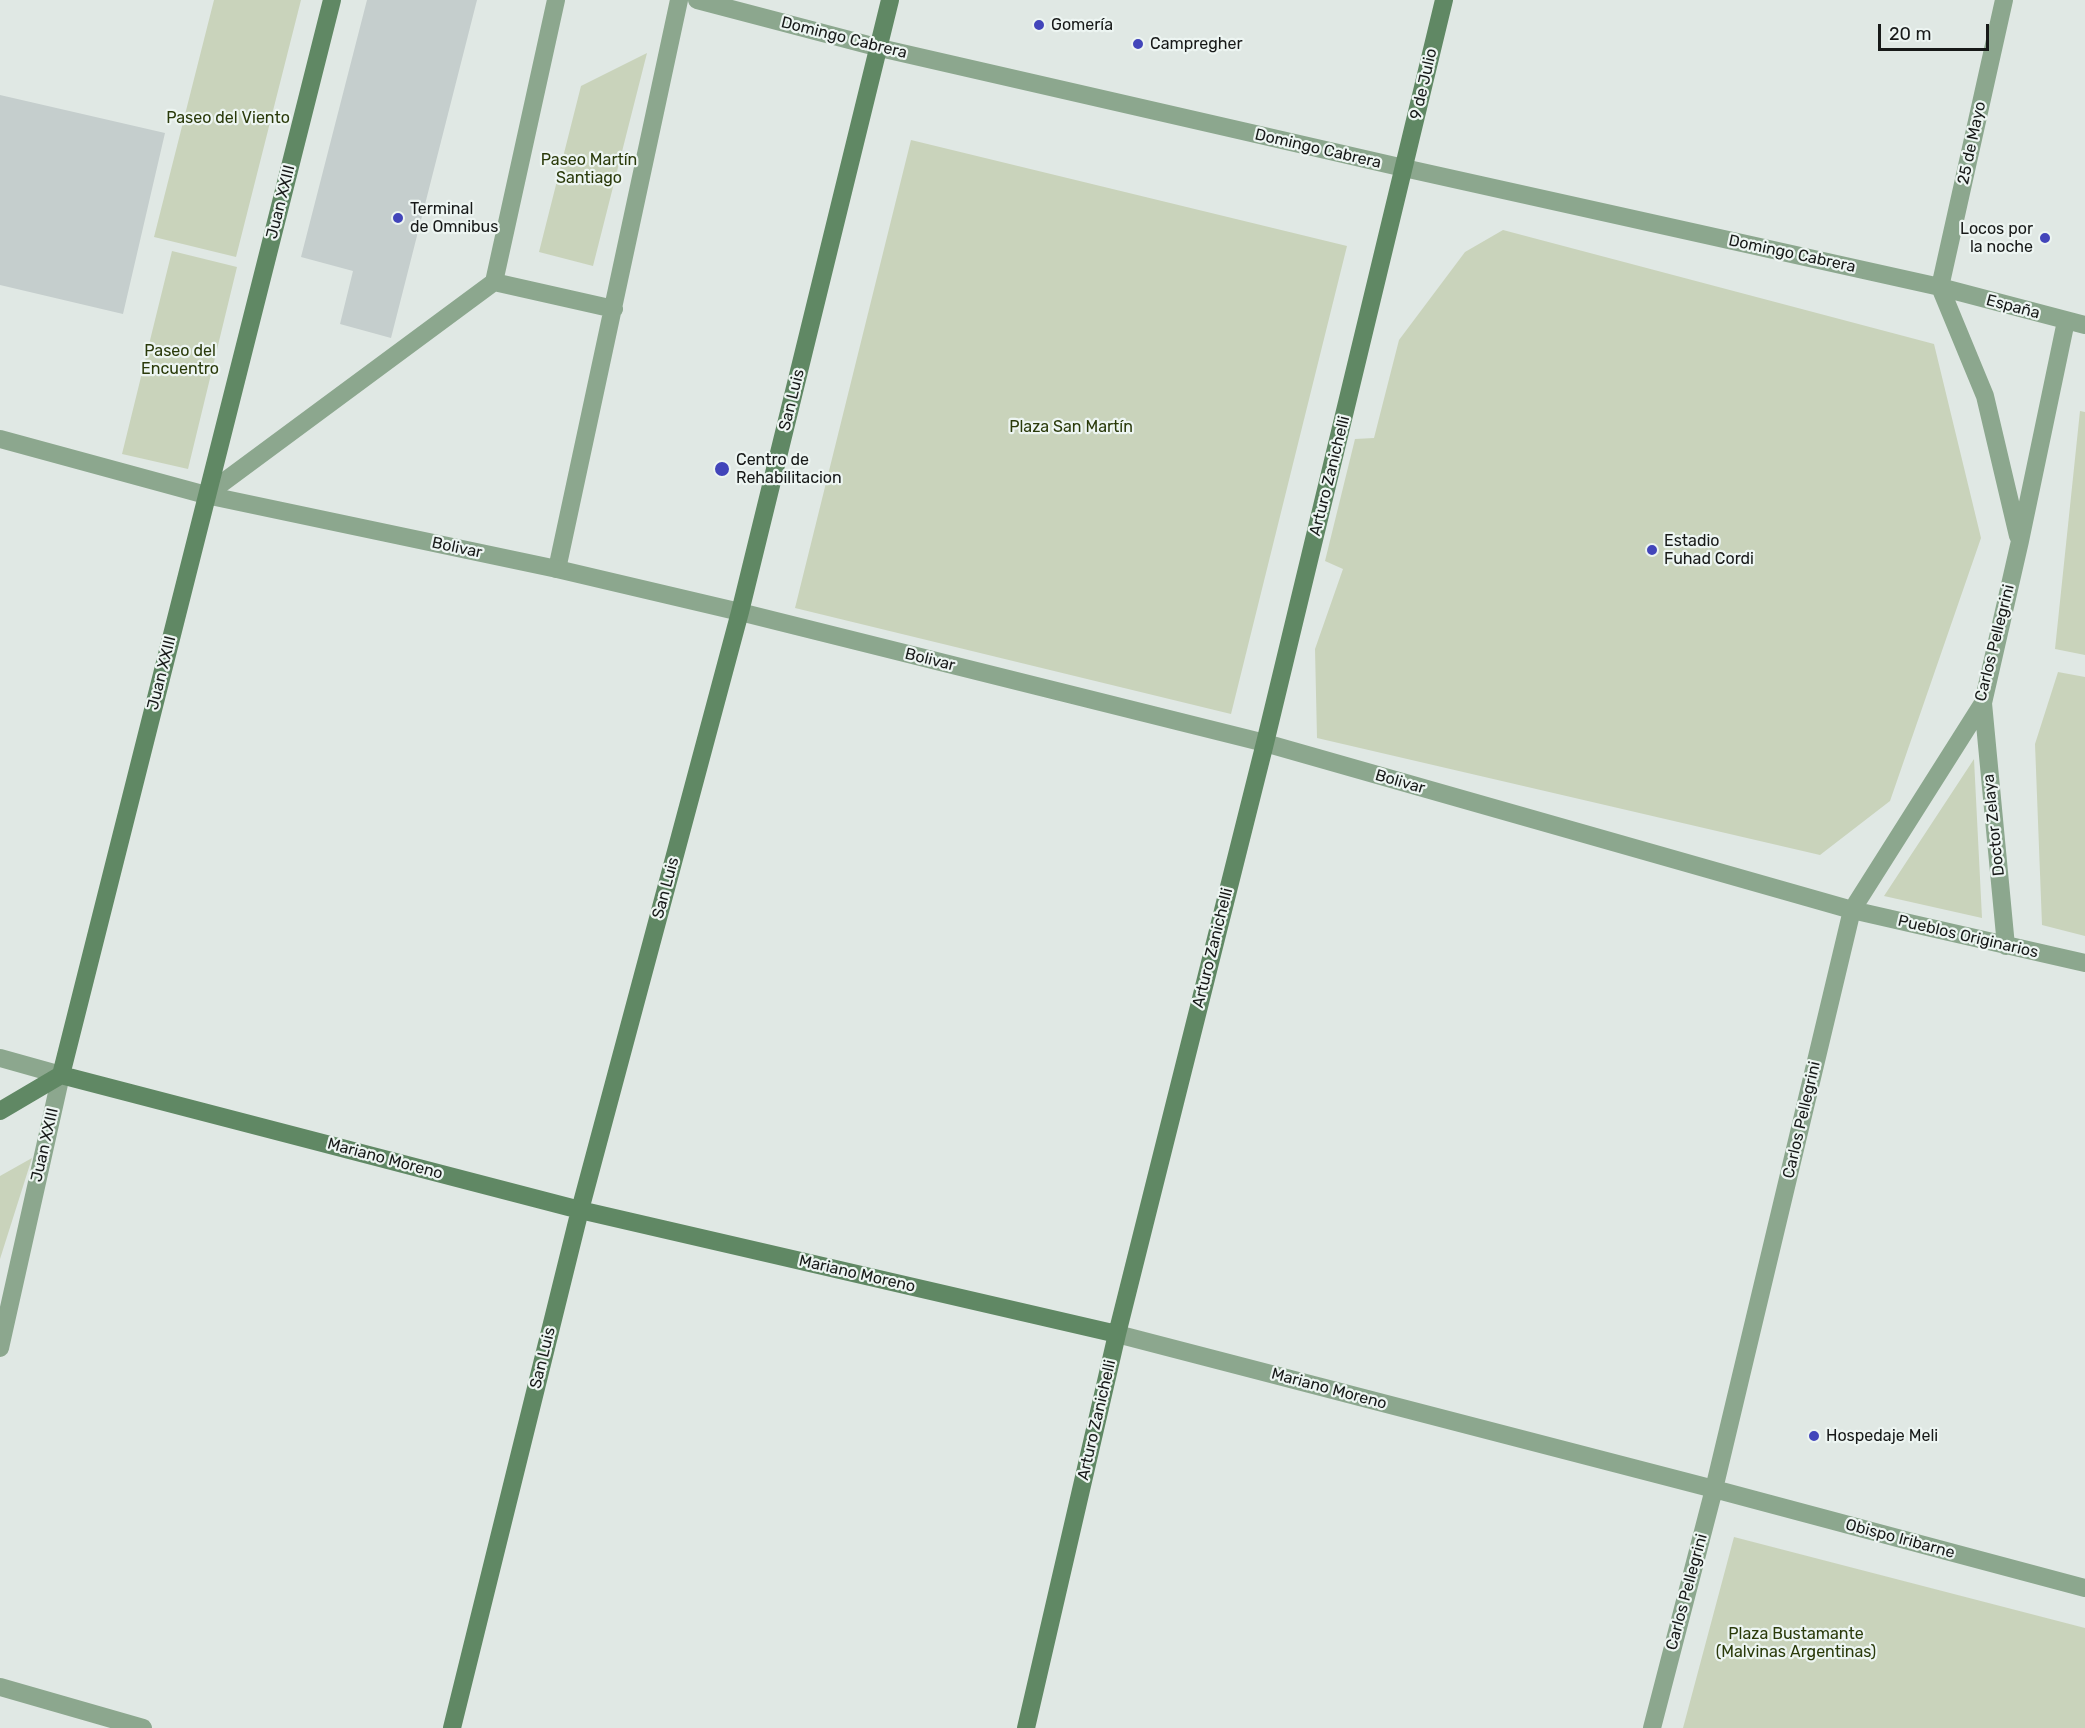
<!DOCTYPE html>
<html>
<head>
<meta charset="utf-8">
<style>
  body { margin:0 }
  #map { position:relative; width:2085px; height:1728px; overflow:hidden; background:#e0e8e4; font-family:Rubik,sans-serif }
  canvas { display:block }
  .scale { position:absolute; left:1878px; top:24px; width:111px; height:27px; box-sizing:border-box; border:3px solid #171918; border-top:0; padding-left:8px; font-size:18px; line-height:21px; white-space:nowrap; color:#171918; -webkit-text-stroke:4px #edf5f2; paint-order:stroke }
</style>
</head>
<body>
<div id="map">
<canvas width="2085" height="1728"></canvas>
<div class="scale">20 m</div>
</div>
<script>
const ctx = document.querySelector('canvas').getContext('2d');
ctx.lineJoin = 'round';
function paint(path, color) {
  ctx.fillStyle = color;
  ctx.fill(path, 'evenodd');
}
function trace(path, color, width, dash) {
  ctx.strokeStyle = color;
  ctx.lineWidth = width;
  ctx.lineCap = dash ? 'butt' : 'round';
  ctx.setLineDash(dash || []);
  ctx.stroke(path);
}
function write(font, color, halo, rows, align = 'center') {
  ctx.font = font + ' Rubik,sans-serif';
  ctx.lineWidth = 4.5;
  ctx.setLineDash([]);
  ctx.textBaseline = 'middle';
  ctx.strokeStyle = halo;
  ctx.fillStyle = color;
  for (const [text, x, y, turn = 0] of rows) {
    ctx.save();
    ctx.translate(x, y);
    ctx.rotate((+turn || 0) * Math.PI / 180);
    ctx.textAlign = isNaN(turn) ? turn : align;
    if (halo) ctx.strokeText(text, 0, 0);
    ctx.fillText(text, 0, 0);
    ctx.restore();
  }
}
paint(new Path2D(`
  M214 0H301L236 257 154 237Z
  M647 53 593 266 539 252 581 86Z
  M911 140 1347 246 1231 714 795 608Z
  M1503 230 1934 344 1981 538 1890 801 1820 855 1317 738 1315 649 1343 569 1325 561 1355 439 1374 438 1399 340 1465 252Z
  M172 251 237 267 188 469 122 454Z
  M2080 411 2085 412V655L2055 649Z
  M2058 672 2085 677V936L2042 925 2035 744Z
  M1974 759 1982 918 1884 896Z
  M32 1158 0 1259V1176Z
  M1734 1537 2085 1628V1728H1683Z`), '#c9d3bb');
paint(new Path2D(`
  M367 0H477L391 338 340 324 353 271 301 257Z
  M0 95 165 133 123 314 0 285Z`), '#c5cecd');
trace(new Path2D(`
  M494 282 614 309
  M206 495 494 282 556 0
  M557 569 679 0`), '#8ca78e', 18);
trace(new Path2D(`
  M697 0 880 48 1404 168 1940 287 2085 325
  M1940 287 2004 0
  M1940 287 1985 396 2018 536
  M0 439 206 495 557 569 740 612 1265 743 1852 910 2085 963
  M1983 703 2006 946
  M0 1058 61 1075 0 1348
  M1117 1334 1714 1489 2085 1588
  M0 1687 143 1728
  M1652 1728 1714 1489 1852 910 1983 703 2020 541 2066 321`), '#8ca78e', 18);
trace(new Path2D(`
  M61 1075 332 0
  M61 1075 580 1210 1117 1334
  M0 1111 61 1075
  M452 1728 580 1210 740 612 890 0
  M1026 1728 1117 1334 1265 743 1444 0`), '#608864', 18);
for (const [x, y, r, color] of [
  [1039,25,6,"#4245ba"],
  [1138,44,6,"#4245ba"],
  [398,218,6,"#4245ba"],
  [2045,238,6,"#4245ba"],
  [722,469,8,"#4245ba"],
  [1652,550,6,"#4245ba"],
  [1814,1436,6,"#4245ba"]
]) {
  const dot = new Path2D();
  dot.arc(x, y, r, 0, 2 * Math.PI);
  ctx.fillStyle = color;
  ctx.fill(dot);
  trace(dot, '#edf5f2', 2);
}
write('16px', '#171918', '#edf5f2', [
  ["Gomería",1051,25],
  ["Campregher",1150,44],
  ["Terminal",410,209],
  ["de Omnibus",410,227],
  ["Locos por",2033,229,"right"],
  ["la noche",2033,247,"right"],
  ["Centro de",736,460],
  ["Rehabilitacion",736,478],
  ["Estadio",1664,541],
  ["Fuhad Cordi",1664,559],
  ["Hospedaje Meli",1826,1436]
], 'left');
write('16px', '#171918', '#edf5f2', [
  ["Domingo Cabrera",844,38,14],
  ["9 de Julio",1424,84,-77],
  ["25 de Mayo",1972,143,-78],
  ["Domingo Cabrera",1318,149,13],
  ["Juan XXIII",281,202,-76],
  ["Domingo Cabrera",1792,254,12],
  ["España",2013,307,15],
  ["San Luis",792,400,-76],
  ["Arturo Zanichelli",1330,476,-76],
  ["Bolivar",457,548,12],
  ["Carlos Pellegrini",1995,643,-76],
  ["Bolivar",930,660,14],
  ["Juan XXIII",162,673,-76],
  ["Bolivar",1400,782,16],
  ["Doctor Zelaya",1994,825,-96],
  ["San Luis",666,888,-75],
  ["Pueblos Originarios",1968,937,13],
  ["Arturo Zanichelli",1213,948,-76],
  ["Carlos Pellegrini",1802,1120,-77],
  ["Juan XXIII",45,1145,-77],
  ["Mariano Moreno",385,1159,15],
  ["Mariano Moreno",857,1274,13],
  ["San Luis",543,1358,-76],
  ["Mariano Moreno",1329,1389,15],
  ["Arturo Zanichelli",1097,1420,-77],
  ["Obispo Iribarne",1900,1539,15],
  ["Carlos Pellegrini",1687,1592,-75]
]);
write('16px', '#2a3a0a', '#edf5f2', [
  ["Paseo del Viento",228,118],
  ["Paseo Martín",589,160],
  ["Santiago",589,178],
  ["Paseo del",180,351],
  ["Encuentro",180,369],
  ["Plaza San Martín",1071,427],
  ["Plaza Bustamante",1796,1634],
  ["(Malvinas Argentinas)",1796,1652]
]);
</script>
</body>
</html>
